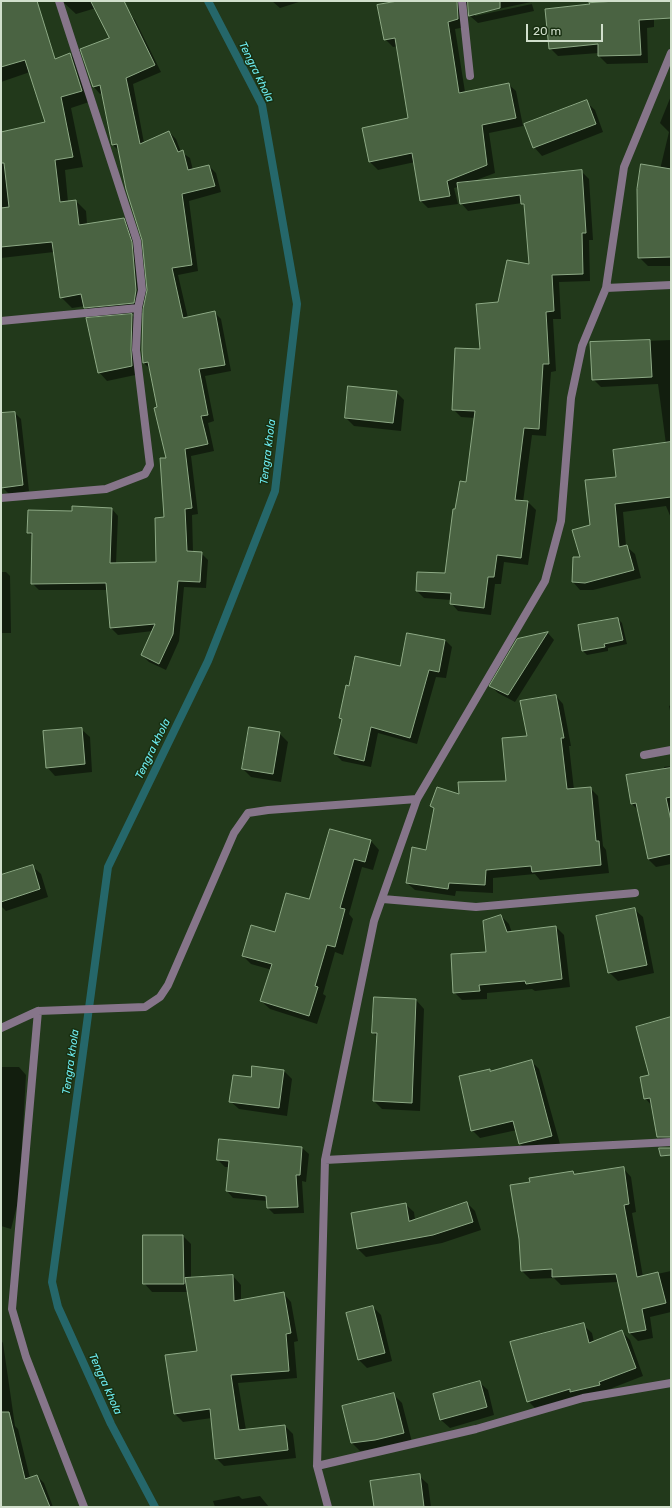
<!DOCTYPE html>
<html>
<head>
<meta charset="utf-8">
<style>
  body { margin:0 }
  #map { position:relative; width:672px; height:1508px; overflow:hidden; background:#22391b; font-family:Rubik,sans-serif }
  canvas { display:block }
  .frame { position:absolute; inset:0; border:2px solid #d1dfcc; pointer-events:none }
  .scale { position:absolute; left:526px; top:24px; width:77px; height:18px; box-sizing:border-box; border:2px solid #d1dfcc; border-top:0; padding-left:5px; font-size:12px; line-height:14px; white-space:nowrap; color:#d1dfcc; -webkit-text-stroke:3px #182f11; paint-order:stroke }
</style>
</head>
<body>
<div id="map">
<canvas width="672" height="1508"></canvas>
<div class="frame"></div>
<div class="scale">20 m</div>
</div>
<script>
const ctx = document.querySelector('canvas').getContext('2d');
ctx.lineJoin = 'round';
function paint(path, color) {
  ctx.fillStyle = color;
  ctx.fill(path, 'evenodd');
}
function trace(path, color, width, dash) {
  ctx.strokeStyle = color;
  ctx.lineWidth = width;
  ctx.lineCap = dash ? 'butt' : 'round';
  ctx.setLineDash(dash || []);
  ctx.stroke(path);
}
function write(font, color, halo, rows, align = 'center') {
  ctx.font = font + ' Rubik,sans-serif';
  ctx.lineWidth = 3;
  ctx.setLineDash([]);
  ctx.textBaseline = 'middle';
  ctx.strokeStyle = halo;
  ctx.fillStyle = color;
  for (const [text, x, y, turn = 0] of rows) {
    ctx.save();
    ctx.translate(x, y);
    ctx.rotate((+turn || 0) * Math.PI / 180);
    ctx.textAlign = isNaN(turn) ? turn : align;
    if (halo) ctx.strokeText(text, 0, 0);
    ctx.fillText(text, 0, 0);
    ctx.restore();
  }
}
paint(new Path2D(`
  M1 1H33L58 72 70 54 80 64 92 101 71 108 83 167 65 170 68 202 76 201 86 211 87 224 123 219 134 229 142 253 146 298 148 290 143 239 119 151 113 145 102 93 100 94 94 87 111 39 96 8 76 14 62 1H116L135 20 161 72 133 84 144 143 169 132 176 139 181 152 190 158 193 170 209 166 216 173 221 192 189 201 198 271 178 275 188 318 214 312 221 319 231 371 205 376 214 421 208 423 214 451 191 456 198 514 192 515 193 552 201 553 208 560 206 588 184 587 179 641 166 670 149 662 142 655 153 631 118 635 111 628 107 590H39L32 583 33 537 28 532 73 512 112 509 118 516 116 564 157 563 165 518 167 459 151 370 144 363 143 350 144 313 131 314 140 323 138 359 140 374 107 381 99 372 96 318 85 306 72 308 61 297 54 252 1 258V133L46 123 30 72 1 82ZM105 84 96 87V85Z
  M272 1H302L280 8Z
  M404 1H531L534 11 478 23 470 16 468 3 464 9 466 27 455 29 465 92 508 84 516 91 523 126 489 133 495 173 471 182 581 171 589 179 593 240H589L590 281 559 282 561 319H553L556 371 551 372 546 436 532 435 523 502H528L536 510 528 565 504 562 501 584H495L491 615 458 611 451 603V600L424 598 417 591 446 574 455 510 467 484 475 418 461 417 453 409 481 350 499 303 531 265 525 207 522 203 468 211 461 203 458 187 454 188 458 204 428 208 421 201 415 162 378 170 370 162 363 128 409 119 398 46 393 47 385 39ZM531 2 532 4 475 16V14Z
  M605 1H665L654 15V27L647 28 648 63 607 64 599 56V53L558 56 550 48Z
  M671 96V266H648L639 257 669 132 660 123Z
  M586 102 595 110 603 132 542 156 534 147Z
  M671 340V518L666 506 623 512 626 546 635 554 641 578 593 590H580L573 582 582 558 591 526 617 478 666 444 658 384 601 387 593 379 592 343Z
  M396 392 404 400 401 431 354 426 346 418Z
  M15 413 21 419 29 491 9 494 2 487 1 476V414Z
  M1 572H6L10 576 11 633H1Z
  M618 619 622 623 627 644 608 648V651L587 655 583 651Z
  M548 633 554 640 515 702 498 693 491 686 518 640Z
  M445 640 452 647 446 678 436 677 417 744 378 733 371 767 342 761 335 754 343 721 340 718 401 667Z
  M556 696 563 704 571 746H569L574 790 590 788 598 796 603 846 606 850 609 873 540 880 535 874 493 878V893L456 891 455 896 415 890 407 883 426 851 435 810 431 806 460 795 507 782 528 737Z
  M671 705V715L669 706Z
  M81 729 90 737 92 772 55 776 47 767Z
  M279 733 288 742 281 782 251 777 243 769Z
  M671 766V864L656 867 648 859 639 811 632 804 664 770V767Z
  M331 830 371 841 379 850 373 870 362 867 349 914 353 919 343 955 335 952 323 994 326 996 317 1024 270 1009 261 1001 272 970 251 964 243 956 276 933 310 901Z
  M32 866 41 874 48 897 6 911 1 906V876Z
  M634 909 643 917 654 973 618 981 609 972Z
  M501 916 509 924 512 933 556 927 564 935 570 987 535 991 532 989 487 993V999L462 1000 454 992 487 953Z
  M375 998 416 1000 424 1009 420 1111 382 1109 374 1101 377 1037 373 1032Z
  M671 1018V1145H666L658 1137 652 1106 645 1098 650 1076Z
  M531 1061 539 1069 560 1144 529 1152 520 1144 517 1130 480 1138 472 1130 489 1070 491 1072Z
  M1 1067H19L26 1075 19 1198 11 1229 1 1226Z
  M284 1071 292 1079 287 1116 239 1109 230 1101 252 1078Z
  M220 1140 302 1148 309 1154 306 1182 302 1181 304 1213 274 1214 268 1208 267 1201 233 1198 227 1191 229 1167H225L218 1160Z
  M623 1168 631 1177 636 1212 632 1213 643 1277 671 1271V1312L650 1317 653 1338 638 1341 630 1333 618 1282 561 1285 554 1278 530 1279 522 1271 520 1239 531 1183 573 1172 575 1175Z
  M467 1203 475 1211 481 1230 442 1243 366 1257 358 1249 405 1204 414 1212 415 1220Z
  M144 1236H183L191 1244V1278L233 1276 241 1285V1301L283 1293 291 1302 298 1341 294 1342 297 1378 238 1383 246 1430 285 1426 293 1434 296 1458 224 1466 216 1458 212 1418 183 1422 175 1414 167 1356 198 1352 188 1292H152L144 1283Z
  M373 1307 381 1315 392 1361 367 1368 359 1360Z
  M583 1325 592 1333 594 1342 622 1332 630 1340 643 1376 607 1390 536 1409 528 1401Z
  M1 1340 3 1343 15 1426 18 1429 30 1478 37 1476 44 1483 53 1507H1Z
  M479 1382 488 1390 494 1415 450 1428 441 1420Z
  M394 1395 402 1403 412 1442 384 1448 360 1451 352 1443Z
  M419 1476 428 1484 431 1507H375Z
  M239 1496 242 1499 260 1496 269 1507H215L213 1501Z`), '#0007');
trace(new Path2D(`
  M155 1507 111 1424 58 1307 52 1282 108 867 208 661 275 491 297 304 262 105 208 1`), '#25676a', 8);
const building = new Path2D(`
  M1 1H37L55 59 70 53 82 91 61 97 73 157 55 160 60 202 76 200 79 225 124 218 132 242 136 290 134 303 84 308 81 294 60 298 52 242 1 247V208L9 207 4 163H1V132L45 122 25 60 1 67Z
  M91 1H124L155 65 126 78 140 144 169 131 178 152 183 150 188 170 209 165 215 186 182 194 192 265 172 268 183 318 215 311 225 365 199 369 208 415 201 416 208 444 185 449 192 508 185 509 187 551 202 552 200 582 178 581 173 634 159 664 141 655 155 624 110 628 106 583 31 584 32 533H27L28 510 72 511V506L112 508 110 563 156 562 155 518 164 517 160 458H166L154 408 157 407 148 362 143 363 142 350 143 309 147 290 142 240 126 189 117 144 112 145 100 85 93 87 80 49 109 38Z
  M398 1H457L458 19 448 22 459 93 509 83 516 118 482 125 487 165 447 181 450 196 420 201 412 153 369 162 362 128 408 118 395 38 384 40 377 5Z
  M468 1H500V8L469 16Z
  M617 1H671V18L639 20 641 55 598 56V44L549 49 545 9 590 4 589 3Z
  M587 100 596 124 533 148 524 124Z
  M641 164 671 169V257L638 258 637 189Z
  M582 170 586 233H582L583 274 552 275 554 311 546 312 549 364H543L539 429 524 428 515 500 528 501 521 558 497 555 494 577H488L484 608 450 604 451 593 416 591 417 572 445 573 453 509H455L460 481 466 482 475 411 452 410 455 348 480 349 476 304 498 302 507 260 529 264 524 204H521L520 195 460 204 457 183Z
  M132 314 131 350 132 366 98 373 86 318Z
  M650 340 652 377 592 380 590 342Z
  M348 386 397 391 393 423 345 418Z
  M15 412 23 485 1 488V413Z
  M671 442V497L615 504 619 547 627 545 634 570 585 583 572 582 573 557H580L572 530 590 525 585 480 616 477 613 450Z
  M618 618 623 640 604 644 605 647 582 651 578 625Z
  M548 632 508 695 489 686 517 639Z
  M407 633 445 640 439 672 429 670 410 738 371 727 364 761 334 754 342 719 339 718 346 685 349 686 355 656 400 666Z
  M556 695 564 738H561L567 789 591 787 596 841H599L601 865 532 872 531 866 486 870 485 885 449 883 448 889 406 883 412 847 426 850 434 808 430 806 437 787 459 794 458 782 506 781 502 738 527 736 520 701Z
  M249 727 280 732 273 774 242 769Z
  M82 728 85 764 46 768 43 731Z
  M671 768V797L666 798 671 821V854L648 859 636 803 631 804 626 775Z
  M330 829 371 840 365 862 354 859 340 908 345 909 335 947 327 945 315 986 318 987 309 1016 260 1001 272 964 242 956 251 925 275 932 286 893 309 899Z
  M33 865 40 889 1 902V875Z
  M635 908 647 965 608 973 596 916Z
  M501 915 507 932 556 926 562 979 526 984 525 981 479 985 480 991 453 993 451 954 486 952 483 921Z
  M374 997 416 999 412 1103 373 1101 377 1033H372Z
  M671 1017V1137H657L650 1098 644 1099 640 1077 649 1075 636 1027Z
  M532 1060 552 1136 519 1144 513 1121 471 1131 459 1076 490 1069V1071Z
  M252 1066 284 1070 279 1108 229 1102 233 1075 251 1077Z
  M219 1139 302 1147 300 1175H296L298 1207 267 1208 266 1196 226 1191 229 1161 217 1160Z
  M659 1148H671V1155L661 1156Z
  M624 1167 629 1204 624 1205 637 1277 658 1272 666 1303 642 1309 646 1330 629 1333 616 1274 552 1277V1269L521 1271 519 1239 510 1185 530 1182 529 1178 573 1171 574 1174Z
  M467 1202 473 1222 433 1235 357 1249 351 1213 406 1203 409 1221Z
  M143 1235H183L184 1284H143Z
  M233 1275 234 1301 284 1292 291 1333 286 1334 289 1371 231 1375 239 1430 285 1425 288 1450 215 1459 210 1409 174 1414 165 1355 197 1351 185 1278Z
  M373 1306 385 1353 358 1360 346 1313Z
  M584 1323 589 1343 622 1330 636 1368 599 1382 600 1385 570 1392V1389L527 1402 510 1342Z
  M480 1381 487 1407 440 1420 433 1394Z
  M394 1393 404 1433 375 1440 351 1443 342 1406Z
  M1 1412H9L25 1479 37 1475 50 1507H1Z
  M420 1474 424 1507H374L370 1481Z`);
paint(building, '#4a6342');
trace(building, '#8da985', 1);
trace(new Path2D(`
  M462 1 470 76
  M606 288 671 285
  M1 321 138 308
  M1 498 106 489 145 474 150 465 136 350 138 308 142 290 137 241 59 1
  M644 755 671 750
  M383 899 476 907 635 893
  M38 1011 145 1007 160 997 168 985 234 833 248 813 268 810 417 799
  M1 1028 38 1011 12 1309 26 1357 84 1507
  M325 1160 671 1142
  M317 1466 476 1429 583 1398 671 1383
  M328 1507 317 1466 325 1160 374 921 417 799 545 581 561 521 571 398 582 346 606 288 624 167 671 53`), '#86758a', 8);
write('italic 11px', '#6decf1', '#182f11', [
  ["Tengra khola",256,72,64],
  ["Tengra khola",268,452,-83],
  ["Tengra khola",153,749,-64],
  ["Tengra khola",71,1062,-82],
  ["Tengra khola",105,1384,66]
]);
</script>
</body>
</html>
